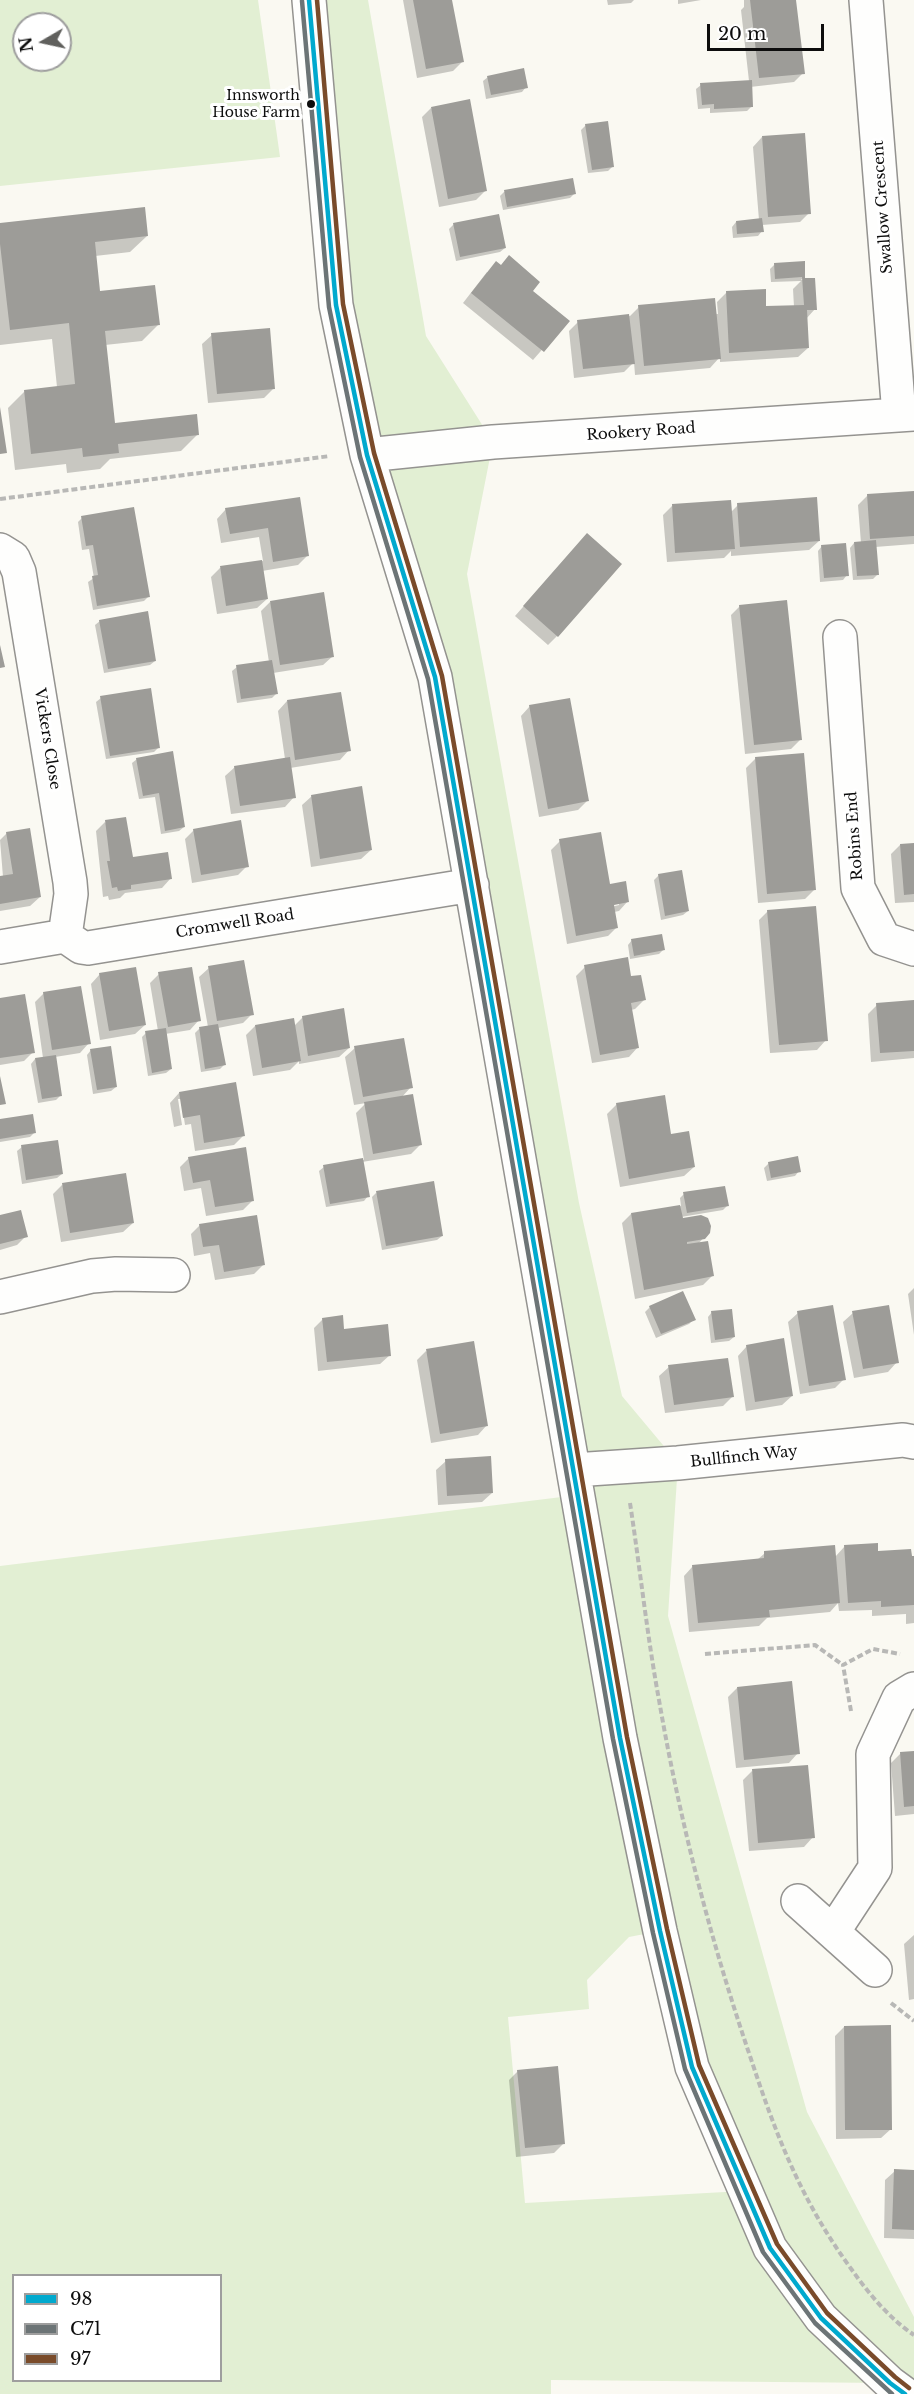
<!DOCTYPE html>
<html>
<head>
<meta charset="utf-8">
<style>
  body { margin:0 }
  #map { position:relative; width:914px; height:2394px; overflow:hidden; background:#faf9f2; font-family:"Libre Baskerville",serif }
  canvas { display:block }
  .legend { position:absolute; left:12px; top:2274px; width:210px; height:108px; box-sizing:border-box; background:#fff; border:2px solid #9e9e9e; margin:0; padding:8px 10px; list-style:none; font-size:18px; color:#0d0d0d }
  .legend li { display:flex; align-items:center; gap:12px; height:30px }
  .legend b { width:30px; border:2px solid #9e9e9e }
  .north { position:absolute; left:12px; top:12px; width:60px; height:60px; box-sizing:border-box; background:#fff; border:2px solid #9e9e9e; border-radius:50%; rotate:261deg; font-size:16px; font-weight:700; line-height:24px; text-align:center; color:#0d0d0d }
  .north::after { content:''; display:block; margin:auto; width:21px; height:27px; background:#60605d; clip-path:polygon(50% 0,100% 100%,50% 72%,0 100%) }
  .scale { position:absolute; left:707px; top:24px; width:117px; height:27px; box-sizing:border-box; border:3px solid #0d0d0d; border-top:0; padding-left:8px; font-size:18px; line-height:21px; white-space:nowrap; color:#0d0d0d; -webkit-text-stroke:4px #fff; paint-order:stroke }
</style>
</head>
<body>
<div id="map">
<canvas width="914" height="2394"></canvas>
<ul class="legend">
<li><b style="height:8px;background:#00a9ce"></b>98</li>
<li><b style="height:8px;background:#6c7476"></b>C71</li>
<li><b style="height:8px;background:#7a4b2a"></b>97</li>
</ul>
<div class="north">N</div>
<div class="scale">20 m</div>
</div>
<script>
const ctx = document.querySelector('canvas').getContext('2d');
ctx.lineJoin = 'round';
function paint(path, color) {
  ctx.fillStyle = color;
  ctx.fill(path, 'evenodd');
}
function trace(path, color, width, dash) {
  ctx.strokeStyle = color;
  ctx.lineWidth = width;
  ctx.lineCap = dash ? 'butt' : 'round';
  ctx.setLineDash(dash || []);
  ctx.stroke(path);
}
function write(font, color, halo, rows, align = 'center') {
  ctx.font = font + ' "Libre Baskerville",serif';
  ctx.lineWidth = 6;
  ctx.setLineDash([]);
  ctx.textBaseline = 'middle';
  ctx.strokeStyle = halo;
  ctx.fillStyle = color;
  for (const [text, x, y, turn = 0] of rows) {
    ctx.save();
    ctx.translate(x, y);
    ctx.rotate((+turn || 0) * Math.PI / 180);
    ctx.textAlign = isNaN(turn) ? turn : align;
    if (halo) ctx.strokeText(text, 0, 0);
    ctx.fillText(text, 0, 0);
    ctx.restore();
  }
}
paint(new Path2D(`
  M0 0H258L280 157 0 186ZM24 24H60V60H24Z
  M309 0H368L426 336 493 442 467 574 579 1203 622 1396 678 1463 668 1616 807 2112 914 2317V2394L889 2383 551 2380V2394H0V1566L578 1495 472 885 367 455ZM660 1931 743 2191 525 2203 508 2017 589 2009 587 1980 629 1937ZM14 2276H220V2380H14Z`), '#e2efd3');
paint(new Path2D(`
  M403 0H451L462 62 453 71 417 78Z
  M607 0H634L631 3 608 5Z
  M678 0H701L678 4Z
  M744 0H794L803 73 794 82 750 87 752 106 747 111 710 113V108L698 109 696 89 701 85 749 81 741 10 744 7Z
  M488 77 526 87 522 92 486 99 483 81Z
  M431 108 485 191 476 200 439 207 422 117Z
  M586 125 613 166 608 171 588 173 581 130Z
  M762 137 809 213 800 222 762 225V231L758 236 733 238 732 227 736 222 759 220 753 147Z
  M504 192 574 194 570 198 503 210 500 196Z
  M454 224 505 248 500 252 456 261 449 229Z
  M0 225 147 236 130 252 95 256 99 292 159 324 142 341 105 345 114 425 198 434 181 451 110 459 100 469 67 473 66 464 15 470 8 408 25 391 57 387 52 339 0 345Z
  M775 264 804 277 801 280 814 279 815 309 806 319 808 348 798 357 720 362V357L710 368 635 375 634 362 624 372 574 378 569 331 578 322 630 316 639 307 718 314 717 302 727 292 765 308 794 307 793 289 801 281 771 282 770 269Z
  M487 272 567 321 533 360 463 303Z
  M212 335 273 389 264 398 208 403 202 344Z
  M914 492V544L875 547 878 574 873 579 853 580 850 548 854 543H861L858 505 868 495Z
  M299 498 307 556 298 565 262 571 267 599 257 608 217 614 211 577 220 568 263 561 259 537 221 543 217 519 226 509Z
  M738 505 819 541 809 550 731 556V551L724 558 667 562 663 515 672 506 731 512Z
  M82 518 148 597 144 601 93 610 88 582 94 578 89 549 82 550 78 522Z
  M578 545 557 636 548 645 515 616Z
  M822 546 847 575 843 580 820 582 818 551Z
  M270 602 333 656 323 665 273 673 276 694 272 698 237 703 232 671 237 667 269 662 261 611Z
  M740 606 801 739 791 749 745 754 731 615Z
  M100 621 155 661 150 665 104 673 95 625Z
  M101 698 159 747 154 752 106 759 96 702Z
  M287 701 349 750 340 760 290 768 294 797 285 807 231 814 225 776 235 767 285 759 278 711Z
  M530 706 587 801 578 810 539 817 521 716Z
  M756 758 815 889 805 899 758 903 746 768Z
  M137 759 184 827 179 831 161 834 155 797 139 799 132 763Z
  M312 796 371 850 361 859 311 867 302 805Z
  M105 822 132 859 171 878 162 888 125 893 120 898 109 900 108 896 103 897 96 831Z
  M194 830 247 866 238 875 192 883 185 839Z
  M7 833 40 897 30 906 0 911V877H3L0 840Z
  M560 841 628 901 619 911 614 912 617 927 608 936 567 944 551 850ZM619 902V905L607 908Z
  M914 844V902L895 903 891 854 900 845Z
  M659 875 688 911 683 915 661 920 654 880Z
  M768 911 826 1040 817 1050 770 1053 759 920Z
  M632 940 664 949 659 954 630 959 628 945Z
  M585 967 630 978 644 1000 635 1009 631 1010 638 1047 629 1057 592 1063 576 976Z
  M209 968 252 1014 243 1023 218 1028 224 1065 220 1069 201 1072 195 1033 199 1029 208 1027 199 977Z
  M100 974 145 1025 135 1034 100 1040 91 984Z
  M159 974 199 1020 190 1030 165 1034 171 1069 166 1073 148 1076 142 1037 146 1033 158 1031 150 983Z
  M44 993 89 1043 80 1053 55 1057 61 1095 56 1100 38 1103 31 1064 35 1059 43 1058 35 1002Z
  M0 1000 33 1052 24 1061 0 1065Z
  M914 1002V1058L871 1062 868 1014 877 1005Z
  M303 1017 349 1048 339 1057 299 1064V1061L290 1070 253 1076 246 1035 255 1026H294Z
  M355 1048 411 1087 401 1098 421 1144 411 1154 362 1162 368 1196 364 1201 326 1207 319 1171 324 1167 364 1160 356 1113 366 1103 354 1105 345 1057Z
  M91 1050 116 1087 111 1091 93 1094 87 1055Z
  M179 1093 243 1136 234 1145 195 1151 191 1124 185 1125 181 1099H178L182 1125 174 1127 170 1103Z
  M617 1104 670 1136 694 1167 684 1176 620 1187 607 1114Z
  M0 1121 34 1133 30 1137 0 1142Z
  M22 1147 62 1174 57 1178 22 1184 17 1151Z
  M189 1158 253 1200 243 1210 206 1216 201 1188 184 1191 180 1167Z
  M769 1163 799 1171 795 1176 767 1181 764 1168Z
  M62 1185 133 1223 123 1232 61 1242 53 1194Z
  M376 1193 442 1236 437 1240 382 1250 372 1197Z
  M684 1194 727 1206 723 1210 681 1217 682 1220 709 1232 698 1244 712 1276 703 1285 635 1299 622 1223 631 1214 681 1206 680 1198Z
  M0 1217 26 1236 17 1245 0 1250Z
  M200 1225 263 1265 254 1274 215 1280 210 1253 194 1256 191 1234Z
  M914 1288V1335L908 1294Z
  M650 1307 694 1319 689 1324 656 1338 645 1312Z
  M712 1312 734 1337 729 1341 711 1343 708 1317Z
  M798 1313 844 1379 835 1388 800 1394 788 1322Z
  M853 1313 897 1362 888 1372 854 1378 843 1322Z
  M323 1319 343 1331 390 1355 380 1364 318 1371 314 1328Z
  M747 1346 792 1396 782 1405 746 1411 738 1356Z
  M426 1351 487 1425 478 1435 431 1443 417 1360Z
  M669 1367 732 1397 723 1406 665 1413 659 1376Z
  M446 1461 492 1493 482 1502 438 1505 436 1470Z
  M845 1546 914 1558V1623L906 1624V1614L872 1616V1610L839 1611 838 1603 830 1612 767 1618 759 1626 689 1632 684 1576 693 1566 757 1560 765 1553 835 1557Z
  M737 1688 798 1753 789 1763 736 1768 728 1697Z
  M914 1752V1814L895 1816 891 1763 901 1753Z
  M752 1771 813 1837 804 1847 749 1851 743 1780Z
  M914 1935V1999L909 2000 904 1944Z
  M844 2027 891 2129 881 2138 836 2139 835 2036Z
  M518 2071 563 2144 554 2153 516 2157 509 2080Z
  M895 2171H914V2239L884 2238 885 2180Z`), '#0003');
paint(new Path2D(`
  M413 0H452L464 62 426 69Z
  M750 0H796L805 74 759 78Z
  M524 68 528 88 491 95 487 76Z
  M752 80 753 107 714 109V104L702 105 700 83Z
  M470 99 487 191 448 199 431 107Z
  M608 121 614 167 592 170 585 124Z
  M805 133 811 214 768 217 762 136Z
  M573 178 576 194 507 207 504 190Z
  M145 207 148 236 95 242 100 291 155 285 160 325 105 331 115 423 197 414 199 435 118 444 119 453 83 457 82 448 31 454 24 390 75 384 69 323 10 330 0 244V223Z
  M499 214 506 248 460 257 453 223Z
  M762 218 764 232 737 234 736 221Z
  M509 255 540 282 533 291 570 321 544 352 471 293 496 261 501 265Z
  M805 261V278H815L817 310H807L809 348 729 353 726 291 766 289V306L804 305 802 277 775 279 774 263Z
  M715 298 721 359 644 366 638 305Z
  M629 314 635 364 583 369 577 320Z
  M270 328 275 389 217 394 211 333Z
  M0 407 7 453 0 454Z
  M914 491V536L870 539 867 494Z
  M300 497 309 556 273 562 268 528 230 534 225 508Z
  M817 497 820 541 740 547 737 503Z
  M731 500 735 549 675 553 672 504Z
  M134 507 150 597 97 606 92 576 98 575 93 545 86 546 81 516Z
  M587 533 622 564 558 637 523 606Z
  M876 540 879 575 857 576 854 542Z
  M846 543 849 576 824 578 821 545Z
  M262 560 268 599 226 606 220 566Z
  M324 592 334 657 280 665 270 601Z
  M787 600 802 740 754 745 739 605Z
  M148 611 156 661 108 669 99 620Z
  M0 645 5 667 0 668Z
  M272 660 278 694 241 699 236 665Z
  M151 688 160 748 110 756 100 696Z
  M341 692 351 751 295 760 287 700Z
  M570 698 589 801 548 809 529 705Z
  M173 751 185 827 165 831 159 793 143 796 136 758Z
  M804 753 816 890 767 894 755 757Z
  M290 757 296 798 240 806 234 766Z
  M362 786 372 850 320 859 311 795Z
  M126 817 133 857 168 852 172 879 131 885V889L118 891 117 887 112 888 107 861H110L105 820Z
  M241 820 249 867 201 875 193 829Z
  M30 828 41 897 0 904V876L13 874 6 832Z
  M601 832 610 884 626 881 629 902 614 905 618 928 576 936 559 839Z
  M914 843V894L904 895 900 844Z
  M682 870 689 911 665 916 658 874Z
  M816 906 828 1041 779 1045 767 910Z
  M662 934 665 950 634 956 631 939Z
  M628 957 631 976 641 975 646 1000 631 1003 639 1048 600 1055 584 965Z
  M244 960 254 1015 217 1021 208 966Z
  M136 967 146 1025 109 1031 99 973Z
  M192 967 201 1021 168 1027 158 972Z
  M81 986 91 1044 52 1050 43 992Z
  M25 994 35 1053 0 1058V998Z
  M914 1000V1051L880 1053 876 1003Z
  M344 1008 350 1048 308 1056 302 1016Z
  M294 1018 301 1061 262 1068 255 1025Z
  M218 1024 226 1065 205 1069 199 1027Z
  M166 1028 172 1069 152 1073 145 1031Z
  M404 1038 413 1088 363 1097 354 1046Z
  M111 1046 117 1087 97 1090 90 1049Z
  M56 1055 62 1096 42 1099 35 1058Z
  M0 1076 6 1104 0 1105Z
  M236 1082 245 1136 204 1143 200 1115 183 1118 179 1092Z
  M413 1094 422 1145 373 1154 364 1102Z
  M665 1095 671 1134 689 1131 695 1167 629 1179 616 1103Z
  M33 1114 36 1133 0 1139V1119Z
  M58 1140 63 1174 26 1180 21 1145Z
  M246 1147 254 1201 215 1207 210 1180 193 1183 188 1157Z
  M798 1156 801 1172 771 1178 768 1162Z
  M363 1158 370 1197 330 1204 323 1165Z
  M126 1173 134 1223 70 1233 62 1183Z
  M434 1181 443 1236 386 1246 376 1191Z
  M725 1186 729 1206 687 1213 683 1192Z
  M680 1205 683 1218 701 1215 708 1218 711 1226 710 1233 705 1239 687 1242V1244L708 1241 714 1276 644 1290 631 1213Z
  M21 1210 28 1237 0 1244V1215Z
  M257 1215 265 1265 224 1272 219 1245 203 1247 199 1224Z
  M683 1291 696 1320 661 1334 649 1306Z
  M833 1305 846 1380 809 1386 797 1311Z
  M889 1305 899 1363 863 1369 852 1311Z
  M732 1309 735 1337 715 1340 711 1311Z
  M343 1315 344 1329 388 1324 391 1356 327 1362 322 1318Z
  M784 1338 793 1396 755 1402 746 1345Z
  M474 1341 488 1426 440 1434 426 1349Z
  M728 1358 734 1397 674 1405 668 1365Z
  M491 1456 493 1493 447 1496 445 1459Z
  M878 1543V1551L911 1549 912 1556H914V1605L881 1607V1601L848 1603 844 1545Z
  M835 1545 840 1603 769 1610 770 1617 698 1623 692 1565 764 1558V1551Z
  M792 1681 800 1754 744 1760 737 1687Z
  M914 1751V1806L904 1807 900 1752Z
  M808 1765 815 1838 758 1843 752 1769Z
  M891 2025 892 2130H845L844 2026Z
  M558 2066 565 2144 525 2148 517 2070Z
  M894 2169 914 2170V2230L892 2229Z`), '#9d9c98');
const minor = new Path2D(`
  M309 0 336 305 367 455 435 677 620 1738 660 1931 692 2067 770 2248 821 2318 890 2383 905 2394
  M866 0 899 415
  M367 455 493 442 914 414
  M0 550 13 558 19 572 70 882 71 894 65 936
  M840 637 858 888 884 939 914 949
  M0 947 65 936 81 947 88 948 472 885
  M0 1297 92 1276 116 1274 173 1275
  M574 1470 678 1463 903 1440 914 1442
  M798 1901 875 1970
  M833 1932 875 1868 873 1754 899 1698 914 1689`);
trace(minor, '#949390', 36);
trace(new Path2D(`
  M0 499 330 456
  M630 1503C640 1568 647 1635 659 1700 680 1822 711 1942 751 2059 777 2138 802 2202 852 2270 869 2294 890 2319 914 2335
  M705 1654 815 1645 843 1665
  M851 1711 843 1665 873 1649 900 1654
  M891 2003 914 2021`), '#b8b8b6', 4, [6, 3]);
trace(minor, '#fefefd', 33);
trace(new Path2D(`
  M309 0 336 305 367 455 435 677 620 1738 660 1931 692 2067 770 2248 821 2318 890 2383 905 2394`), '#00a9ce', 4.5);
trace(new Path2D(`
  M302 1 329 307 360 457 428 679 613 1739 653 1933 685 2069 763 2252 815 2323 892 2394`), '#6c7476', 4.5);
trace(new Path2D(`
  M317 0 343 304 374 453 442 676 627 1737 667 1929 699 2065 777 2244 827 2313 895 2377 909 2388`), '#7a4b2a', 4.5);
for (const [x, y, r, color] of [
  [311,104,5,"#0d0d0d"]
]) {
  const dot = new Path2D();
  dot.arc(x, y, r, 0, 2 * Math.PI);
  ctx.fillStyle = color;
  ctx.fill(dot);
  trace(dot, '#fff', 2);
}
write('14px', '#0d0d0d', '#fff', [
  ["Innsworth",300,96],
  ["House Farm",300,113]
], 'right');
write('15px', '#0d0d0d', '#fff', [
  ["Swallow Crescent",883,207,-94],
  ["Rookery Road",641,432,-4],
  ["Vickers Close",47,739,81],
  ["Robins End",855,836,-94],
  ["Cromwell Road",235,924,-9],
  ["Bullfinch Way",744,1457,-6]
]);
</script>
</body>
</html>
